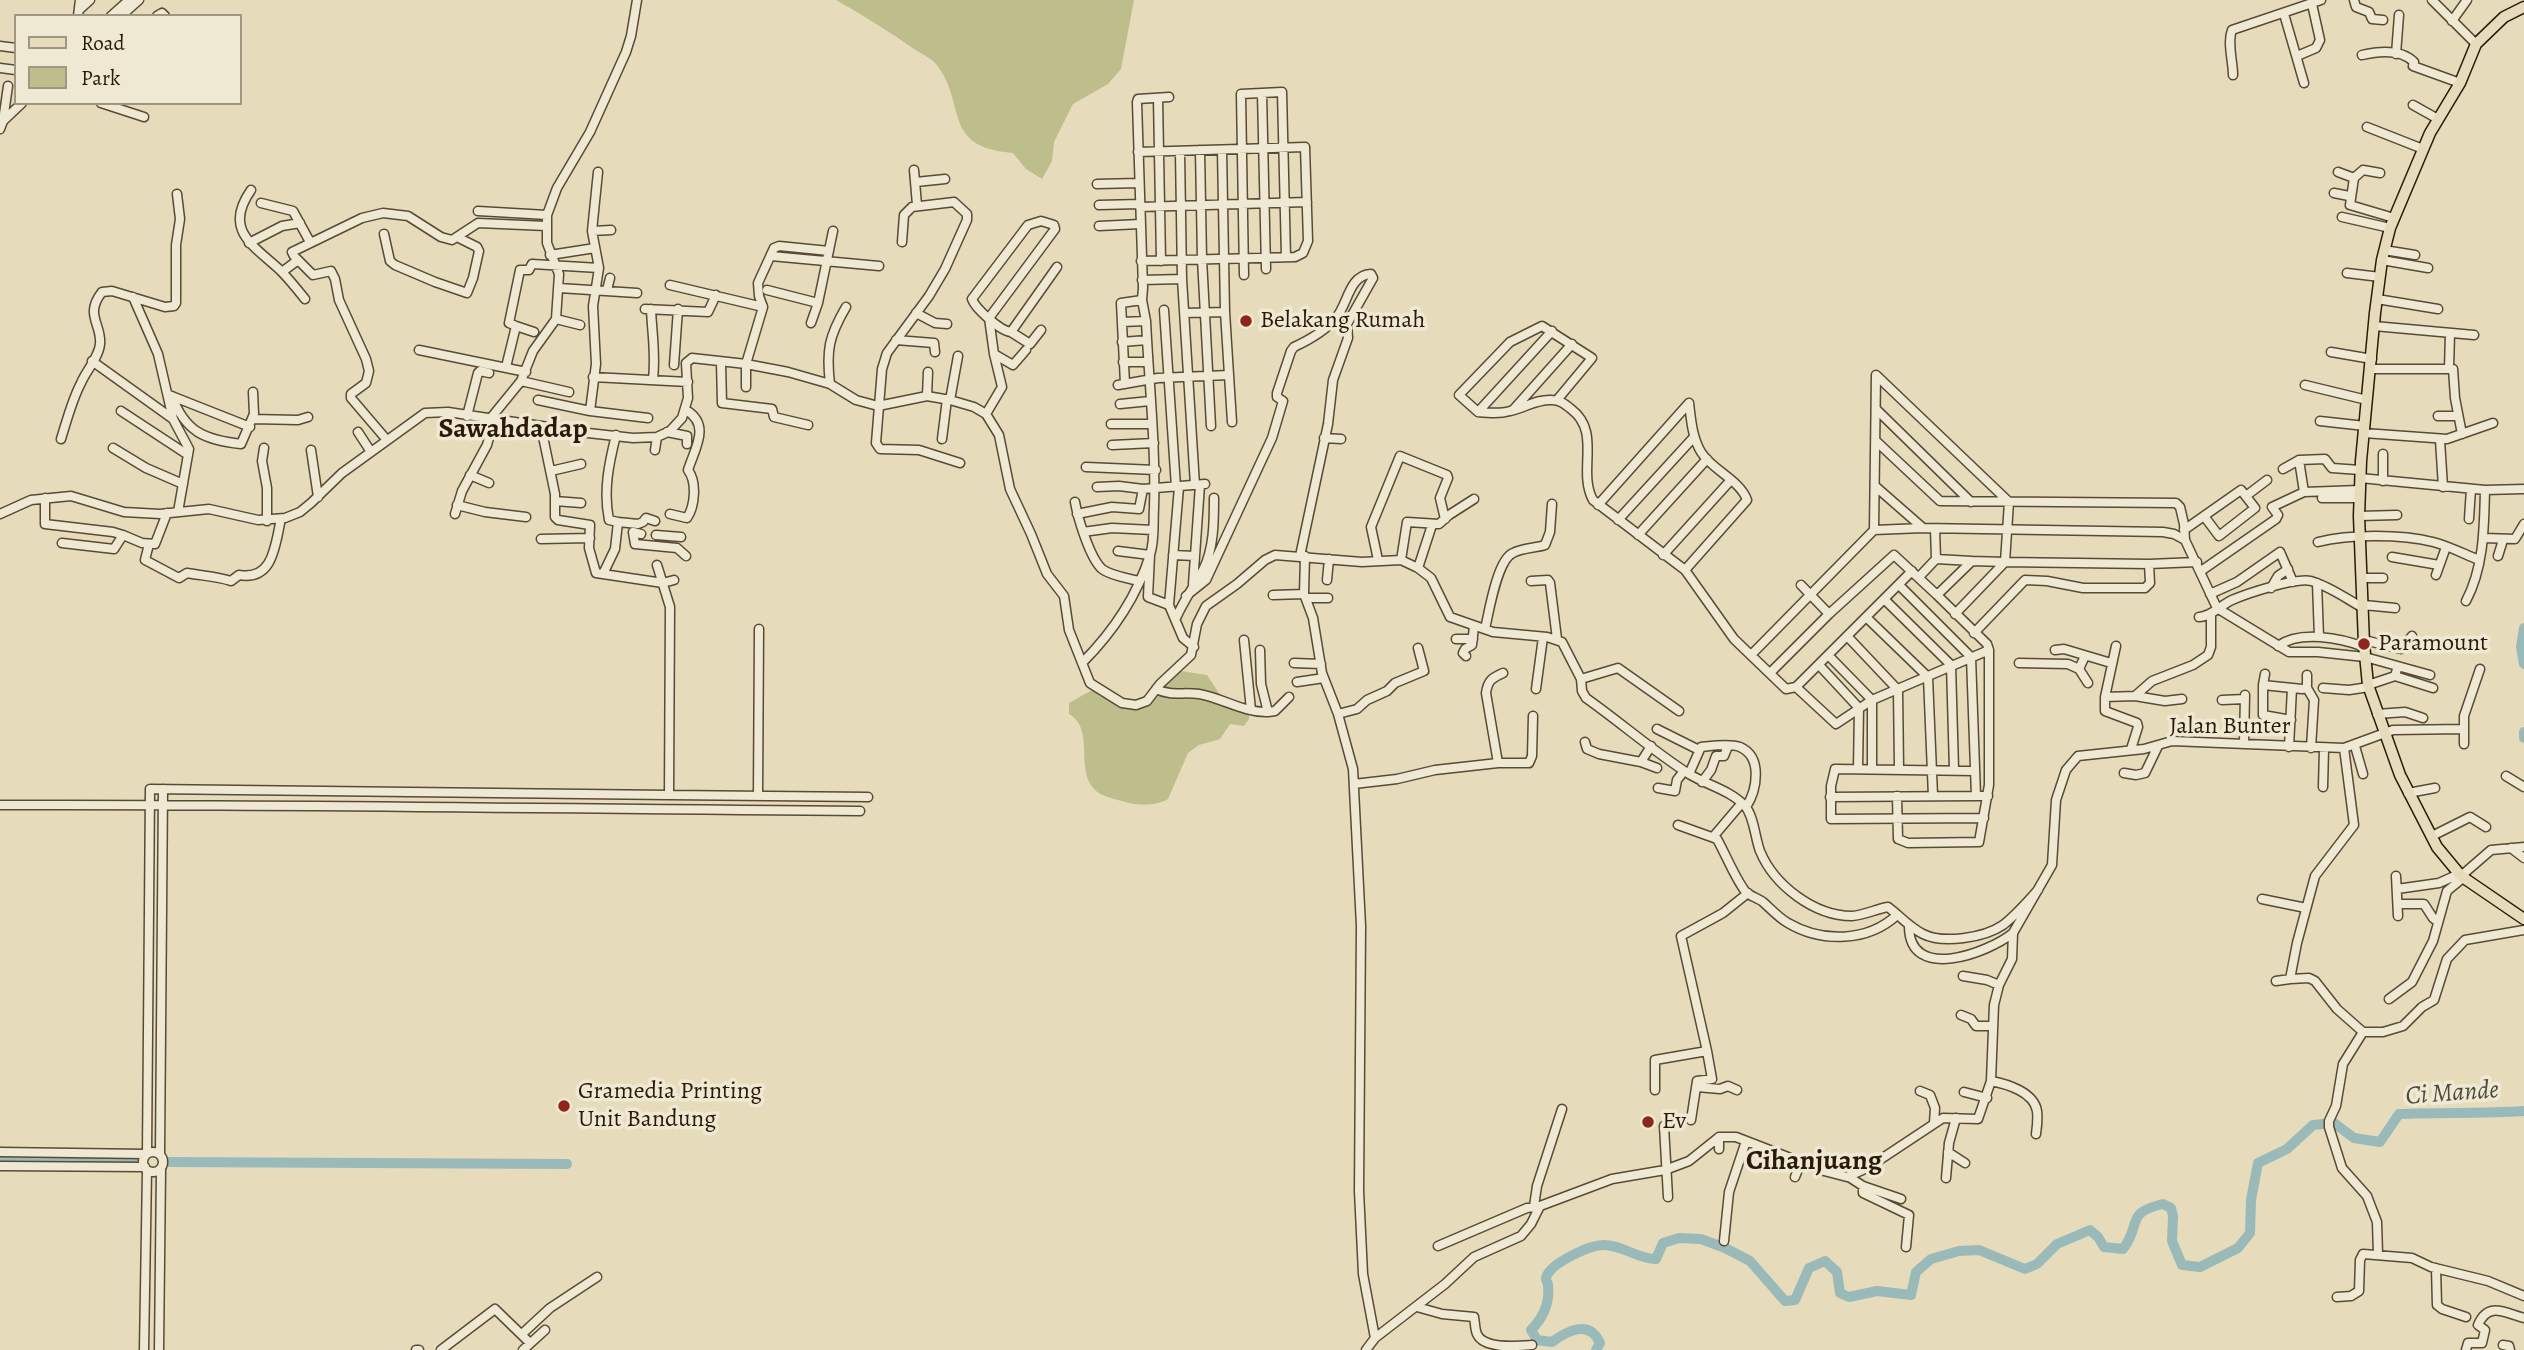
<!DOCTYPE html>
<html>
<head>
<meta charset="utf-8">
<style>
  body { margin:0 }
  #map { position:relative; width:2524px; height:1350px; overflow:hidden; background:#e6dcbb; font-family:Alegreya,serif }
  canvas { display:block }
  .legend { position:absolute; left:14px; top:14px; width:228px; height:91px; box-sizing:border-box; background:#efe8d3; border:2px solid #a09681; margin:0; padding:9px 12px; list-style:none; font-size:21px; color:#2a1a07 }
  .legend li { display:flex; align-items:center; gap:14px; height:35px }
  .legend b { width:35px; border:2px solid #a09681 }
</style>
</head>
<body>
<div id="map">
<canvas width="2524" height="1350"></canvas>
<ul class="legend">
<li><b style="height:9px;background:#e6dcbb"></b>Road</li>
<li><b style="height:19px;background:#bdbe8b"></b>Park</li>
</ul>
</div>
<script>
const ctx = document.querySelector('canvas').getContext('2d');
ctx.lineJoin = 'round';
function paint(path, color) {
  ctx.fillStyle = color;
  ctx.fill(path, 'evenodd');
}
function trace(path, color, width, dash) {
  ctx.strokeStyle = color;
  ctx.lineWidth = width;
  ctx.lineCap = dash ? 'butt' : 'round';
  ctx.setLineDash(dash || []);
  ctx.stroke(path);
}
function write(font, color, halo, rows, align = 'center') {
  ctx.font = font + ' Alegreya,serif';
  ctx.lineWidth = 7;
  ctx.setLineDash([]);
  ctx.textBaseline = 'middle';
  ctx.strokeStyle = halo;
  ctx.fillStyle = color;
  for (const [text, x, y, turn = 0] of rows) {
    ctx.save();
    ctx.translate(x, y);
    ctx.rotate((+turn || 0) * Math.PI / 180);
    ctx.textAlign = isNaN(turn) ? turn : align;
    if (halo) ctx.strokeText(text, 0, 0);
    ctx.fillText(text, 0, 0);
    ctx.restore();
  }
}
paint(new Path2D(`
  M836 0H1134L1121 69 1108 84 1073 104 1054 142 1052 161 1042 179 1026 169 1013 153C940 147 968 104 936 64 931 58 920 53 914 49 888 31 863 15 836 0Z
  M1181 671 1207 675 1223 699 1249 713V719L1244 726 1230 724 1220 739 1199 745 1188 753 1168 799C1156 806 1139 806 1125 802 1116 799 1107 798 1099 793 1072 775 1097 730 1069 714V703L1092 690 1125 708 1133 707 1176 672Z`), '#bdbe8b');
trace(new Path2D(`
  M2524 628 2521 647 2524 664
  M2524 732V738
  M0 1159 140 1160
  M169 1162 567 1164
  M1596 1350 1600 1343C1589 1319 1567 1331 1552 1342L1537 1340 1531 1330C1543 1318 1550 1303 1548 1285 1547 1279 1544 1281 1547 1275 1554 1262 1589 1245 1604 1245 1623 1245 1637 1259 1656 1259L1663 1243 1679 1238 1701 1239 1725 1248 1750 1261 1785 1301 1795 1300 1809 1268 1825 1261 1837 1272 1840 1293 1849 1297 1877 1291 1911 1295 1916 1272 1931 1259 1959 1251 1979 1250 2025 1269 2037 1264 2057 1244 2090 1230 2098 1237 2104 1247 2123 1249C2142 1225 2124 1213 2163 1204L2171 1208 2173 1216 2172 1241 2182 1265 2200 1267 2238 1248 2250 1233 2251 1200 2258 1163 2287 1149 2313 1125 2334 1123 2354 1138 2380 1142 2399 1114C2441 1112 2482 1114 2524 1111`), '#99bab9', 10);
const minor = new Path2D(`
  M2354 0 2356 7 2369 12 2372 19 2383 20
  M2432 0 2476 44
  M79 10 90 0
  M2284 14 2304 83
  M78 16 80 0
  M111 16 129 0
  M121 16 139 0
  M157 16 162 13 165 16
  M2452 21 2467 0
  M0 46 16 48
  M2396 54 2399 15
  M2362 55C2379 51 2401 49 2414 62L2413 66 2460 83
  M2297 56 2316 48 2320 40 2312 4
  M0 68 16 70
  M2233 75C2233 61 2227 43 2232 30L2321 0
  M1262 93 1266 269
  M1158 98 1161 261
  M101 103 144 117
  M2413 105 2438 119
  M3 121 8 86
  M2367 127 2423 149
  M0 129 3 121 22 103
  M1200 150 1202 259 1211 426
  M1222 150 1225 312 1229 375
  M1180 151 1182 279 1195 485
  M1138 152 1305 147 1308 241 1303 253 1295 257 1141 261
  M914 170 917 205
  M2338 172 2354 178 2350 205 2394 218
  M2354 178 2363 170 2380 173
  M916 182 945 179
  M1097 184 1139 183
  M251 190C223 230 253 245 280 270 289 279 297 289 305 299
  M2334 193 2349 196
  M261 203 293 211 310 242
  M1099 205 1140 204
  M1140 207 1307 202
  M478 211 547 215
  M2342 217 2390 228
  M1099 226 1140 224
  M592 231 611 230
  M384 234 390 261 395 265 435 282 467 293 473 278 479 251 477 247 459 238
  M902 242 904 215 912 207 954 202 967 214V220L945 269 929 296 887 353 882 369 876 443 880 449 919 450 960 463
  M249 243 282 226 300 223
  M2384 250 2415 255
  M550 255 595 248
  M771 256 879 266
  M2382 260 2428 268
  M282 272 298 260
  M2347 273 2380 277
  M1244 275 1241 94 1282 92 1286 257
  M1142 280 1182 279
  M670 285 763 307
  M559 288 637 293
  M607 290 610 278
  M767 290 818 303
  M133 297 158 354 173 419 189 449 178 512
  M2377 299 2438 309
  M645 309 708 312 716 295
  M651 309C652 333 656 355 653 379
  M1164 310 1176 487
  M916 313 935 323 947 324
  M1185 313 1225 312
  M556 319 580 325
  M1122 322 1146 321
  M811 323 818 303 833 231
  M516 326 534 332
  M2374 326 2474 335
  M1011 332 1030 344 1041 330
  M896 340 934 343 935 352
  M1122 342 1147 340
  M419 350 526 372
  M2331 352 2372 359
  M994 354 1013 365 1026 350
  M92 361 173 419
  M721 362 722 403 772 409 774 417 808 425
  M1123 362H1148
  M674 365 678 309
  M506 367 516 326 509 323 520 270H529L532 264 599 268
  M2371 369H2453L2455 398 2462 434
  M2449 369 2450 333
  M593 377 688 382
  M521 381 569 392
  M830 384C826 350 829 336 846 307
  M1125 384 1121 303 1142 300
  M1118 385 1158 378 1229 375 1232 422
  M2305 385 2367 400
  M746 387V364L763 307 759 296 758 283 774 248 779 246 829 251
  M169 395 250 427
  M172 396C185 432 205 440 241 444L254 414 253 392
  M927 396 928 372
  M538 400 590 411 648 418
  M950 400 958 356
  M1557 400 1592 358 1542 326 1510 342 1459 395 1478 412C1489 413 1500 414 1510 411 1525 408 1536 399 1552 400 1560 400 1565 404 1571 409 1602 432 1577 471 1593 500L1685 570 1747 500C1740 480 1712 470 1701 452 1692 437 1691 419 1689 403
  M1120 404 1150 401
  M1514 409 1572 344
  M1876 409 1971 502
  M121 411 188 455
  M590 411 596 364 593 306 599 268 592 231 598 172
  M1478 412 1552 331
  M986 414 1002 387 994 354 989 318 1055 229 1054 225 1041 221 1028 225 972 299C975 308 1000 331 1011 332L1057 267
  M467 416 478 373 480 371 489 373
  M2438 416H2458
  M252 419 298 420 308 417
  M490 419 521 381 533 351 556 319 559 274 547 243V215L557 188 590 132 626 52 631 36 637 0
  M2320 421 2365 426
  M1111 424H1152
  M541 427 555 494V517L558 520 590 525 589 548 596 573 663 583 674 580
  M358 432 371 452
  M667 432 687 436V444
  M2364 433 2447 439 2493 423
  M1324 438 1341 439
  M61 439C67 420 72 400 81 383 86 371 99 357 100 344 102 324 84 315 102 292L112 291 165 307 174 306 176 303V245L180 219 177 194
  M386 439 351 398V394L366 383 369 371 366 359 339 300 335 279 331 271 313 275 294 256 292 252 362 218 383 213 408 216 441 237 452 240 478 223 546 226
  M942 439 947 399
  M2440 440 2443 487
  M1876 441 1940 501 2176 503 2180 507 2184 524 2185 540 2217 608 2289 652H2318L2365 657 2430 675
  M1112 445 1154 443
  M113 448 146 468 183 484
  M264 448 262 461 267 488V521
  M311 450 318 497
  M655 450 657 437
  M2299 460 2304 492
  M1086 467 1156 470
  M2283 469 2299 460 2325 459 2332 468 2360 470
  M551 471 581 464
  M470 475 489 483
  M2360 478 2485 490 2524 489
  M2383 481V454
  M1875 486 1923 528
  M1097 487 1119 486 1143 489 1205 484
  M2246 496 2267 480
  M45 498V524L113 532 123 535
  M2322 498H2359
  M555 501 581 503
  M1075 502C1078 519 1090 558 1102 569 1111 576 1128 578 1139 581
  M457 505 485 512 526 517
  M1598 505 1689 403
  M0 514 31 500 71 496 124 512 160 514 209 509 258 520 285 518 300 512 311 503 342 473 425 413 448 412 588 433 633 438 657 437 670 431 682 418 688 398 686 363 692 358 746 364 788 372 830 384 856 400 878 406 927 396 950 400 974 407 986 414 999 435 1010 489 1031 534 1047 574 1064 596 1069 630 1090 683 1122 703 1136 705 1147 701 1160 684 1191 655 1197 624 1206 606 1237 584 1265 560 1275 555 1362 562 1401 560 1418 568 1431 578 1450 617 1493 632 1547 637 1562 642 1581 679 1582 691 1586 698C1620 722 1653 751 1689 774 1707 785 1730 790 1745 806 1754 816 1755 838 1760 851 1774 885 1814 916 1852 916 1865 915 1876 909 1888 907 1900 916 1909 927 1923 934 1943 944 1984 938 2003 925 2016 915 2027 902 2038 890
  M455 514 462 491 487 445 494 420
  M670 514 687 518C695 506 697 482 688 470 695 448 711 425 686 410
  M1077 514 1112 507 1139 509 1143 489
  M2359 516 2397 515
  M2469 519 2471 489
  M1618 520 1694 437
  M618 522 638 524 643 522 646 518 655 521
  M1935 529 1936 559
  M1874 530 1923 528 2163 532 2174 534 2185 540
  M2184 530 2241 490 2255 508 2219 536 2204 516
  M1083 532 1112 528 1153 530
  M641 534 633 532 635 544 677 548 686 556
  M656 535 681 537
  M1638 535 1707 459
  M2484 538 2515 539 2524 524
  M541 539 590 538
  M2318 542C2349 534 2402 534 2433 542 2449 546 2464 554 2479 560
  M62 543 114 549 123 535 142 543 155 544 167 513
  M149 544 145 560 179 578 187 573C203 576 216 576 231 581L239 575C274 581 275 544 281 519
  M1118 551 1150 555 1148 597 1169 605 1183 638 1194 647
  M1173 555 1195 556 1200 485
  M1663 555 1730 481
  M1305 556 1304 594 1313 618 1322 673 1338 714 1353 769 1361 926 1359 1191 1363 1274 1375 1338
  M2498 556 2503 540
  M2392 557 2439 565
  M1378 560 1371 527 1400 456 1447 475 1448 478 1440 498 1445 519
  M1401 560 1407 522 1439 524 1449 515 1474 499
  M1418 568 1432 525
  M1685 570 1734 639 1786 689 1796 687 1912 571
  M2201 571 2276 519 2278 515 2272 507 2304 492 2359 490
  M603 574 615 549 618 522 609 520C603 491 609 463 616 435
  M2436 575 2446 547
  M1919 577 1936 559 1972 561
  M2362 578H2383
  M1327 580 1329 559
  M1531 581 1548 580 1550 583 1557 639
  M2317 583 2319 637
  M1193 584 1195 556
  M1801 585 1829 614
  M1899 585 1971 657 1976 796H1988
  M2271 588 2278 576 2288 569
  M2210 594 2237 582 2280 552 2293 582
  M1273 595 1304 594
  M1186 596 1206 580 1272 438 1283 401 1277 397V393L1291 351 1294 347C1309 340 1324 332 1335 319 1348 306 1348 275 1371 274L1373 278 1347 324 1348 338 1333 380 1328 424 1300 556
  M1306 598H1328
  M1884 599 1951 665 1954 769
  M2466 601C2484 567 2484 528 2485 490
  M1169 605 1179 487
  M2364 605 2395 608
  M1955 614 2005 562 2149 564 2197 562
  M1866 617 1928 677 1933 796
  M2199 617C2211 617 2221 605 2232 600 2246 594 2296 577 2311 581 2329 586 2347 599 2363 608
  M1176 618C1184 600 1194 586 1203 570 1214 549 1214 521 1214 498
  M1485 629C1489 612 1497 560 1513 553 1522 548 1536 548 1545 545L1550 532 1552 504
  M1974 633 2025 580 2047 581 2083 588H2145L2150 583 2149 564
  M1847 636 1898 690 1899 768
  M1456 639H1473
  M1244 640 1251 710
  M2364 640 2401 649 2412 636
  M2116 646 2105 697V711L2137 723 2138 727 2131 749
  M2278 646C2300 630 2341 638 2364 647
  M1260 650 1261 684 1268 712 1275 711 1289 697
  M2055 650 2064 649 2111 663
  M1751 655 1874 530 1876 375 2009 502 2005 562 1972 561 1937 595 1894 555 1829 614 1770 673
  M1828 655 1872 700V768
  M1466 656 1463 653 1465 649 1472 645 1474 626
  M1082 663C1112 633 1137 596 1150 555 1155 540 1153 523 1154 508 1156 445 1149 383 1146 321L1142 300 1143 288 1137 102 1138 99 1169 97
  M1294 663 1321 664
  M2019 663 2068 664 2079 669 2085 656
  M1819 665 1859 708 1858 769
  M2079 669 2088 683
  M2397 669 2395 676 2433 688
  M2265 674 2263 685 2302 689 2307 688V675
  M1581 679 1618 668 1679 711
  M1297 682 1324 678
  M2263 685V715L2291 720
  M2368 685 2395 676
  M1796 687 1836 724 1872 700 1989 650 1987 644 1937 595
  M2307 688 2314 700 2311 748
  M2323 688 2349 690 2369 687
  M1156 689C1170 696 1184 692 1199 694 1222 698 1245 713 1268 712
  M1536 689 1543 637
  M2135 696 2152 681 2193 665 2208 655 2211 647V614
  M2105 697 2135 696 2165 701 2182 699
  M2222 700 2245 699
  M1338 714 1357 709 1367 700 1387 691 1395 683 1424 671 1418 648
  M2377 714 2405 712 2423 718
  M1657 729 1699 750
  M1585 742 1587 749 1599 754 1641 762 1651 746
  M2244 744 2245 695
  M2464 744V716L2480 669
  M2355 746 2363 774
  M2289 747 2292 688
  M1641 762 1657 768
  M1498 763 1486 693C1488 680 1492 678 1503 673
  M1975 771 1835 769 1831 786V819L1984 818
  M2124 773 2136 775 2145 773 2158 746
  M1689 774 1701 747C1711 746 1730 743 1740 747 1763 757 1757 790 1746 807
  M2506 776 2524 787
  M1702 782 1711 770 1716 756H1724L1728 746
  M1354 784 1397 779 1435 770 1498 763H1529L1532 756 1533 716
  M2323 787 2324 749
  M1658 788 1675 791 1677 780 1684 771
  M2408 793 2435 788
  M669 795 868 797
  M758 796 759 629
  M1897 796 1898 839 1908 843 1979 842 1989 785V650
  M1830 797 1976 796
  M0 805C287 804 574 809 860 811
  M1678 825 1717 839C1726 855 1734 876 1745 891 1749 896 1758 898 1763 902 1771 909 1779 918 1788 923 1822 943 1868 942 1897 915
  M2432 836 2470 817 2486 827
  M1713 837 1741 804
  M2511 848 2524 858
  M2396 876 2398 916
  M2461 876 2491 850 2524 847
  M2397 889 2439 883 2459 874
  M2262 899 2306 908
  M2398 904H2424L2433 918 2437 921
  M1909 926C1909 983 1988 953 2013 933
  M1963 976 1987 980 1999 985
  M2290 979 2309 978 2315 981 2337 1009 2363 1032H2383L2403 1026 2422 1007 2434 1000 2447 959 2465 940 2524 930
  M2276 981 2290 979 2297 943 2315 876 2354 825 2344 748
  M2389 999 2412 982 2433 941 2447 891 2463 878
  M1961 1015 1971 1019 1976 1026H1993
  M2363 1032 2343 1064 2336 1106 2329 1121V1127L2342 1168 2367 1196 2377 1222 2378 1254
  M1991 1081C2007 1084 2034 1092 2037 1111 2038 1119 2037 1127 2036 1134
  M1697 1087 1720 1089 1728 1086 1737 1090
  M1655 1090V1060L1707 1051 1681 936 1723 913 1748 893
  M1920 1091 1930 1095 1935 1108 1934 1123
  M1964 1092 1987 1098
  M1691 1120 1697 1081 1712 1079 1707 1051
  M1664 1126 1668 1197
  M1719 1149V1137
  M143 1162a10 10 0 1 1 20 0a10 10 0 1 1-20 0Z
  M0 1152 146 1154
  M1948 1152 1965 1163
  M147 1153 150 789 669 795 670 607 657 565
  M160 1153 163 789
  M0 1166 145 1167
  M1795 1177 1801 1162
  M1849 1177 1863 1186 1901 1199
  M1946 1178 1949 1143 1956 1118
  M1863 1186V1193L1909 1215 1906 1247
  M1534 1206 1537 1186 1562 1109
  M1724 1241 1729 1192 1746 1141
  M1438 1246 1527 1208 1540 1206
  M2436 1268 2437 1305 2442 1309 2466 1317
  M2337 1297 2351 1296 2359 1291 2360 1260 2363 1254 2412 1258 2431 1267 2488 1281 2524 1296
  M1417 1307 1442 1314 1474 1317C1475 1322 1475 1330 1477 1334 1484 1350 1519 1346 1532 1345
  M522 1334 550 1308 597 1277
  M2503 1345 2509 1346 2510 1350
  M144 1350 147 1170
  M159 1350 161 1169
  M416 1350H419
  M441 1350 495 1309 530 1343
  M523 1350 545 1330
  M1366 1350 1375 1338 1445 1284 1474 1257 1521 1236 1531 1224 1540 1206 1612 1179 1665 1170 1689 1161 1719 1137H1736L1824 1171 1847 1177 1869 1167 1943 1118 1978 1119 1991 1081 1994 1005 1999 985 2012 959 2013 933 2052 865 2056 800 2066 770 2078 756 2144 749 2172 741 2344 748 2393 730 2463 729
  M2466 1350 2468 1343H2482L2485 1330 2478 1325C2488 1301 2505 1313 2524 1318`);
const major = new Path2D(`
  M2524 7 2504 17 2476 44 2460 83 2430 133 2390 228 2382 260 2375 313 2361 461 2359 516 2364 644 2368 685 2400 775 2437 847 2461 876 2524 919`);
trace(minor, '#594a34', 11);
trace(major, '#2a1a07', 13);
trace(minor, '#efe8d3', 8);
trace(major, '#e6dcbb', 10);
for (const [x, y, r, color] of [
  [1246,321,7,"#8f2418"],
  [2364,644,7,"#8f2418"],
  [564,1106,7,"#8f2418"],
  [1648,1122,7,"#8f2418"]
]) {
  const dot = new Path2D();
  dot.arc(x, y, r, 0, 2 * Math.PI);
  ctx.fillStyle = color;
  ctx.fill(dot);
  trace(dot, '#efe8d3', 2.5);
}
write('24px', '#2a1a07', '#efe8d3', [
  ["Belakang Rumah",1260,321],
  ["Paramount",2378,644],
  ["Gramedia Printing",578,1092],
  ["Unit Bandung",578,1120],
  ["Ev",1662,1122]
], 'left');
write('24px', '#2a1a07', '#efe8d3', [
  ["Jalan Bunter",2230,727]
]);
write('italic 26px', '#4b4a3c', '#efe8d3', [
  ["Ci Mande",2452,1094,-4]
]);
write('bold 28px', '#2a1a07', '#efe8d3', [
  ["Sawahdadap",513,430],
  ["Cihanjuang",1814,1162]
]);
</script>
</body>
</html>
